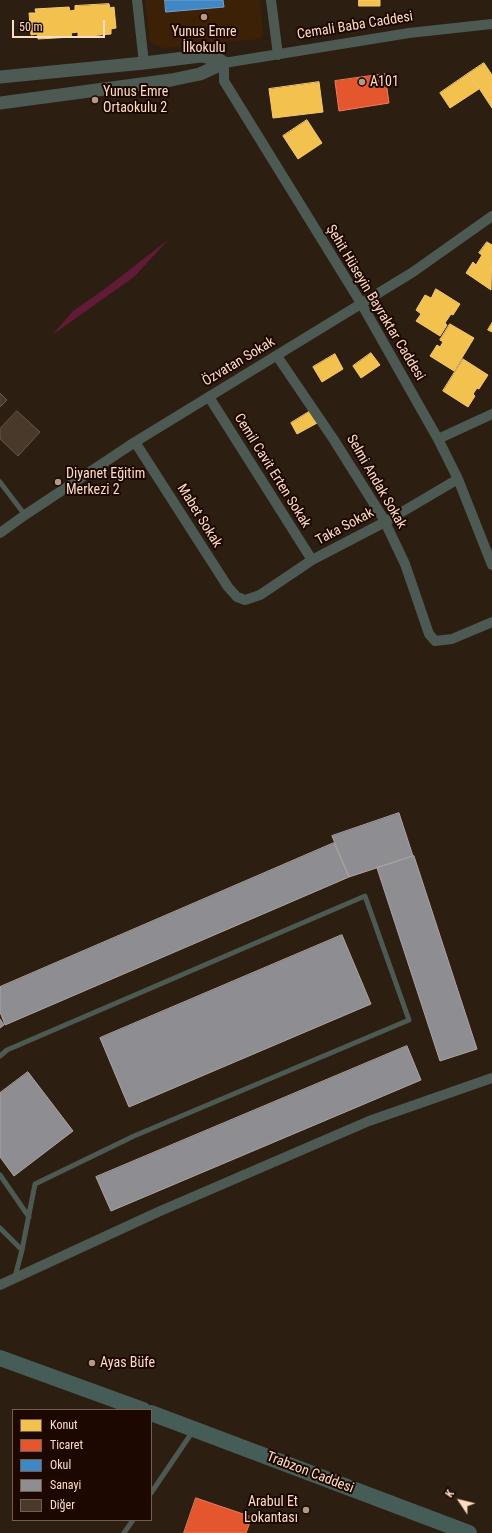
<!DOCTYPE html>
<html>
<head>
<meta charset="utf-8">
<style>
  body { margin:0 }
  #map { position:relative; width:492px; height:1533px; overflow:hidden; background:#2c1e11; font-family:"Roboto Condensed",sans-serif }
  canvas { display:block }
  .legend { position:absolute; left:12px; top:1409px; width:140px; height:112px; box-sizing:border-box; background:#1c0800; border:1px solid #755d4f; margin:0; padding:5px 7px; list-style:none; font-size:12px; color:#fbdcc5 }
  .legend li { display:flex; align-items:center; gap:8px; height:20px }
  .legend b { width:20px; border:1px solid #755d4f }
  .north { position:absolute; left:440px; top:1481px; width:40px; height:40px; -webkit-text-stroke:3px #1c0800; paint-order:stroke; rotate:305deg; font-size:11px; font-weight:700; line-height:16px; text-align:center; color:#fbdcc5 }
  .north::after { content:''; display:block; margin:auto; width:14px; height:18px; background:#fbdcc5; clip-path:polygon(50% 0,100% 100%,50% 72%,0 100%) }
  .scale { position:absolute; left:12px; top:20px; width:93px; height:18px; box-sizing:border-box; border:2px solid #fbdcc5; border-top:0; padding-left:5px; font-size:12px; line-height:14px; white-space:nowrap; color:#fbdcc5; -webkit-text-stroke:3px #1c0800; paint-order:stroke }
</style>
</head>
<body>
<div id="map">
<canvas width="492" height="1533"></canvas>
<ul class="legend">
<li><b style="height:11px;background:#f2c14e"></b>Konut</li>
<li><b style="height:11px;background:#e4572e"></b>Ticaret</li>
<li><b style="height:11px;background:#3f88c5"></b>Okul</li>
<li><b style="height:11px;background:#8d8d92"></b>Sanayi</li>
<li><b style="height:11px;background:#48392b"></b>Diğer</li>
</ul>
<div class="north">K</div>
<div class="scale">50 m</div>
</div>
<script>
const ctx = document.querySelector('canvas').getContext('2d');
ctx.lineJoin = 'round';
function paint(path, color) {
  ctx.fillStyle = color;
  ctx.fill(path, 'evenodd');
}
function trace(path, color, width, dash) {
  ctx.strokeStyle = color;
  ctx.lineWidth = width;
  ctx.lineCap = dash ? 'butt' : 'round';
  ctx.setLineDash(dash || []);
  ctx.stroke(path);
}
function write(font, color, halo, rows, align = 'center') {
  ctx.font = font + ' "Roboto Condensed",sans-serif';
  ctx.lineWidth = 4;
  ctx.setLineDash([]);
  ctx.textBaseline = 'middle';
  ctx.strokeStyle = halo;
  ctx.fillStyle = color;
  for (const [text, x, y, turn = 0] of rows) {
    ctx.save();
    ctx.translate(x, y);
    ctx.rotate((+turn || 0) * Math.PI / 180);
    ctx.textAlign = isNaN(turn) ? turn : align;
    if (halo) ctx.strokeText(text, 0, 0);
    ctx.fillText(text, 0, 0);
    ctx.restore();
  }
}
paint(new Path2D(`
  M145 0H260L263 34 260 39 162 48 150 42Z`), '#3d2107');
paint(new Path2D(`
  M169 239 134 277 52 335 73 311 106 288Z`), '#621b36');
const homes = new Path2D(`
  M359 0H380V6H359Z
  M109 4 110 8 114 7 116 28 111 29V34L78 37V32L71 33 72 37 38 39 37 34 31 35 29 13H36L35 9 69 7 70 11 75 10V6Z
  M484 63 492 75V108L469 73Z
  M469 73 479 89 450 108 440 93Z
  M319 82 323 112 273 118 269 89Z
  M307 120 322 143 298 159 283 136Z
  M487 242 492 245 491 290 466 273 473 262 476 265 482 255 479 253Z
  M436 289 460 304 453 315 451 314 445 323 447 325 440 336 416 321 421 314 416 310 425 295 431 298Z
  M492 323V332L488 330Z
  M450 324 474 338 454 371 430 356 437 345 440 347 443 342 440 340Z
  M371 353 380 365 361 378 353 366Z
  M335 354 343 369 322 382 313 367Z
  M463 359 488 375 479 389 477 388 473 394 475 396 468 407 443 391Z
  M312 410 319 422 297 434 291 423Z`);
paint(homes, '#f2c14e');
trace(homes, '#f5c972', 1);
const shops = new Path2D(`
  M385 74 389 103 339 111 335 81Z
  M196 1498 252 1517 246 1533H184Z`);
paint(shops, '#e4572e');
trace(shops, '#eb7f5b', 1);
const schools = new Path2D(`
  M165 0H223L224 7 166 12Z`);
paint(schools, '#3f88c5');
trace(schools, '#77a1c5', 1);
const industry = new Path2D(`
  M399 813 413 856 349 877 332 836Z
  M334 843 349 877 5 1025 0 1012V987Z
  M414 856 477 1049 440 1061 377 868Z
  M342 935 371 1004 129 1107 100 1038Z
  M0 1019 4 1025 0 1028Z
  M407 1046 421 1080 111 1211 96 1177Z
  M28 1072 73 1131 14 1176 0 1157V1093Z`);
paint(industry, '#8d8d92');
trace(industry, '#aea5a1', 1);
const building = new Path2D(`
  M0 393 7 400 0 407Z
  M17 411 40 432 18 456 0 439V429Z`);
paint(building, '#48392b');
trace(building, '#685849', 1);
trace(new Path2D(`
  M0 482 25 515
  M0 1056 7 1050 365 896 409 1020 134 1136 35 1184 22 1250 15 1277
  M0 1175 29 1217
  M0 1228 22 1250
  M151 1493 193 1431
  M124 1533 133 1520`), '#4d5a53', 5);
trace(new Path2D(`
  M137 0 144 63
  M271 0 278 55
  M492 24 409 33 224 63V81L361 303 438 439 458 479 492 565
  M277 356 334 440 383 518 405 564 429 634 435 641 452 639 492 622
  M209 397 312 560
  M438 439 492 414
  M135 442 228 587 237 597 245 600 260 595 312 560 385 522 458 479
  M0 533 25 515 135 442 413 272 492 216
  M0 1285 158 1212 369 1121 492 1078`), '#4d5a53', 10);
trace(new Path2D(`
  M0 77 144 63 201 56 218 59 224 63
  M0 103 171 80 200 74 224 63`), '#4d5a53', 13);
trace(new Path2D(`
  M0 1358 143 1410
  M151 1413 469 1533`), '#465c56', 16);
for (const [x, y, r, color] of [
  [204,17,4,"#b39a86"],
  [362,82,4,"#b39a86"],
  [95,100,4,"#b39a86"],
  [58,482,4,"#b39a86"],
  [92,1363,4,"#b39a86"],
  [306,1510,4,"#b39a86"]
]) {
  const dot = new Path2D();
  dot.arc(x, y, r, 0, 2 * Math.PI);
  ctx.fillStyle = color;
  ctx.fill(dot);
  trace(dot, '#1c0800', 1.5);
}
write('14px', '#fbdcc5', '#1c0800', [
  ["Cemali Baba Caddesi",355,26,-9],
  ["Şehit Hüseyin Bayraktar Caddesi",375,303,59],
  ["Özvatan Sokak",239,362,-31],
  ["Cemil Cavit Erten Sokak",272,471,58],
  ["Selmi Andak Sokak",376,482,60],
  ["Mabet Sokak",199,516,58],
  ["Taka Sokak",345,527,-28],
  ["Trabzon Caddesi",310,1473,21]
]);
write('14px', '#fbdcc5', '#1c0800', [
  ["Yunus Emre",204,32,"center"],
  ["İlkokulu",204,48,"center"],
  ["A101",370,82],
  ["Yunus Emre",103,92],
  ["Ortaokulu 2",103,108],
  ["Diyanet Eğitim",66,474],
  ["Merkezi 2",66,490],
  ["Ayas Büfe",100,1363],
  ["Arabul Et",298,1502,"right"],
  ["Lokantası",298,1518,"right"]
], 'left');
</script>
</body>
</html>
